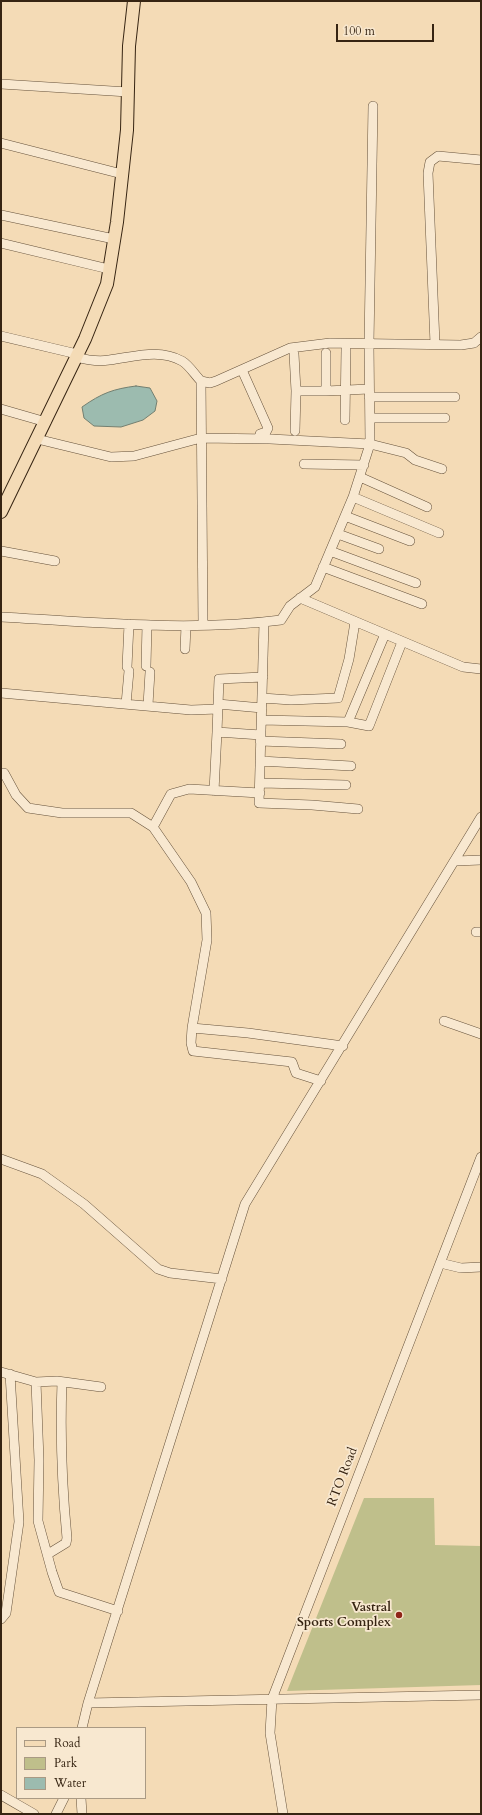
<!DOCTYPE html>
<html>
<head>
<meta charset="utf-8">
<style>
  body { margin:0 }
  #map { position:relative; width:482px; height:1815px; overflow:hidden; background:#f4dbb6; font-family:Cardo,serif }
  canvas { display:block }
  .frame { position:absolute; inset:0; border:2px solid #362412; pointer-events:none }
  .legend { position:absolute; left:16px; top:1727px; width:130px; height:72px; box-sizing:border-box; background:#f8e8d0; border:1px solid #aa9a84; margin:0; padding:5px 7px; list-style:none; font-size:12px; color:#362412 }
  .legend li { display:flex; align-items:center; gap:8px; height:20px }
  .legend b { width:20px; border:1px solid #aa9a84 }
  .scale { position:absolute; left:336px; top:24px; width:98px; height:18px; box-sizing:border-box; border:2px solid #362412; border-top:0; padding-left:5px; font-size:12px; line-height:14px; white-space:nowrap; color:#362412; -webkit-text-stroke:3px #f8e8d0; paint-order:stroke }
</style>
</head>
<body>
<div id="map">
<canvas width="482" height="1815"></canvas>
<div class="frame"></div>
<ul class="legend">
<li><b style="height:5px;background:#f4dbb6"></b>Road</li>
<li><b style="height:11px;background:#bfbf8b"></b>Park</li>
<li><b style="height:11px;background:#9cbbaf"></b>Water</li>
</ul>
<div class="scale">100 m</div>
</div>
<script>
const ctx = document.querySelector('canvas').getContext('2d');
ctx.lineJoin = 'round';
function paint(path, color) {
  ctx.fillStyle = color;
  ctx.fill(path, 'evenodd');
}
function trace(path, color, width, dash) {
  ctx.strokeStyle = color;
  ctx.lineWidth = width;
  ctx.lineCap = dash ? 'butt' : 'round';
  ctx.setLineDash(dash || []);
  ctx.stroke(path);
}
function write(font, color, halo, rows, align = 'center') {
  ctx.font = font + ' Cardo,serif';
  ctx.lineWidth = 3.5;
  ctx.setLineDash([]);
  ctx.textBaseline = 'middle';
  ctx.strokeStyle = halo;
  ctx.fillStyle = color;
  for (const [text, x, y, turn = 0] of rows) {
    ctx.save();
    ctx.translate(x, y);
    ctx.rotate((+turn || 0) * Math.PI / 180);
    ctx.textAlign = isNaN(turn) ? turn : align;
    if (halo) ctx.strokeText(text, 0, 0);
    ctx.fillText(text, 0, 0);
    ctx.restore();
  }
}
paint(new Path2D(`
  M364 1498H434L435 1545 481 1546V1685L287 1691Z`), '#bfbf8b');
const water = new Path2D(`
  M136 386 150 388 157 401 155 411 143 420 121 427 94 426 84 418 82 407C102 393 113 389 136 386Z`);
paint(water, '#9cbbaf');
trace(water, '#737f70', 1);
const minor = new Path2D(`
  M1 84 128 92
  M1 143 122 174
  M1 215 114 239
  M1 243 109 269
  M1 336 77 354
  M435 344 428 173 430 162 438 156 481 160
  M326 353V391L369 389
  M294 354 296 391
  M76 357C87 360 98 362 109 360 134 357 159 348 182 361 189 365 195 375 201 381
  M242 370 268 428 266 432 260 434
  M369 397H455
  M1 409 46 422
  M370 418H445
  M345 420 346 349
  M295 431 296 391H326
  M37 439 111 457 134 456 201 438 270 439 370 444 406 453 415 460 442 469
  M304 464 364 465
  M360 477 427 507
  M353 497 439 533
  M345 516 410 541
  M338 534 379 549
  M1 551 55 561
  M330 551 416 583
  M323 567 422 604
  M300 598 463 667 481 669
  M1 617C94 622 188 632 281 620L290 606 315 587 353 497 370 444 369 343 373 106
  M264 622 259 803 312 805 358 809
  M203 625 201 381 210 383 216 381 290 348 330 343 461 345 474 343 481 337
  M185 649 186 626
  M146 666 147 625
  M127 667 129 624
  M1 693 191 710 218 709
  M262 698 291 700 338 698 349 659 355 622
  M126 704 129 671
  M218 704 262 708
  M148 705 150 672
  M262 720 348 722 385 634
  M348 722 369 726 402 642
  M217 732 219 679 263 677
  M260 741 341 744
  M260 761 351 766
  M1 773H4L16 795 28 808 62 813H131L153 827 191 882 206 913 207 940 192 1028
  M261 783 346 785
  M214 791 217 732 261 735
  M153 827 171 794 189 789 260 793
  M456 861 481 860
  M476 932H481
  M444 1021 481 1034
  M321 1081 296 1073 292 1062 193 1051 191 1043 192 1028 248 1033 343 1046
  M1 1159 42 1174 84 1204 158 1269 170 1273 222 1279
  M440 1263 461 1268 481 1267
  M1 1372 36 1382 57 1381 101 1387
  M36 1382 39 1460 38 1521 52 1572 59 1592 118 1611
  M48 1554 66 1543 67 1538C62 1486 60 1434 62 1382
  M1 1619 6 1613 19 1522 10 1374
  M88 1703 481 1695
  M82 1728 88 1703 245 1204 481 817
  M1 1795 34 1814
  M81 1798 82 1814
  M56 1814 64 1798
  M283 1814 270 1733 272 1699 481 1157`);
const major = new Path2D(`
  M1 512 85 339 107 284 117 222 127 130 129 46 134 1`);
trace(minor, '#66523b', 10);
trace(major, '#362412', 14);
trace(minor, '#f8e8d0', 9);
trace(major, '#f4dbb6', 12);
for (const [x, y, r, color] of [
  [399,1615,4,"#8f2418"]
]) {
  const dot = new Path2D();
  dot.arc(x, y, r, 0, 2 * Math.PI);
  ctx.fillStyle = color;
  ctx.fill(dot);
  trace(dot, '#f8e8d0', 1.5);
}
write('13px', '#362412', '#f8e8d0', [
  ["RTO Road",343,1477,-69]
]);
write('bold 13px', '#362412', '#f8e8d0', [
  ["Vastral",391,1608],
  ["Sports Complex",391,1623]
], 'right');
</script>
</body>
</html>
